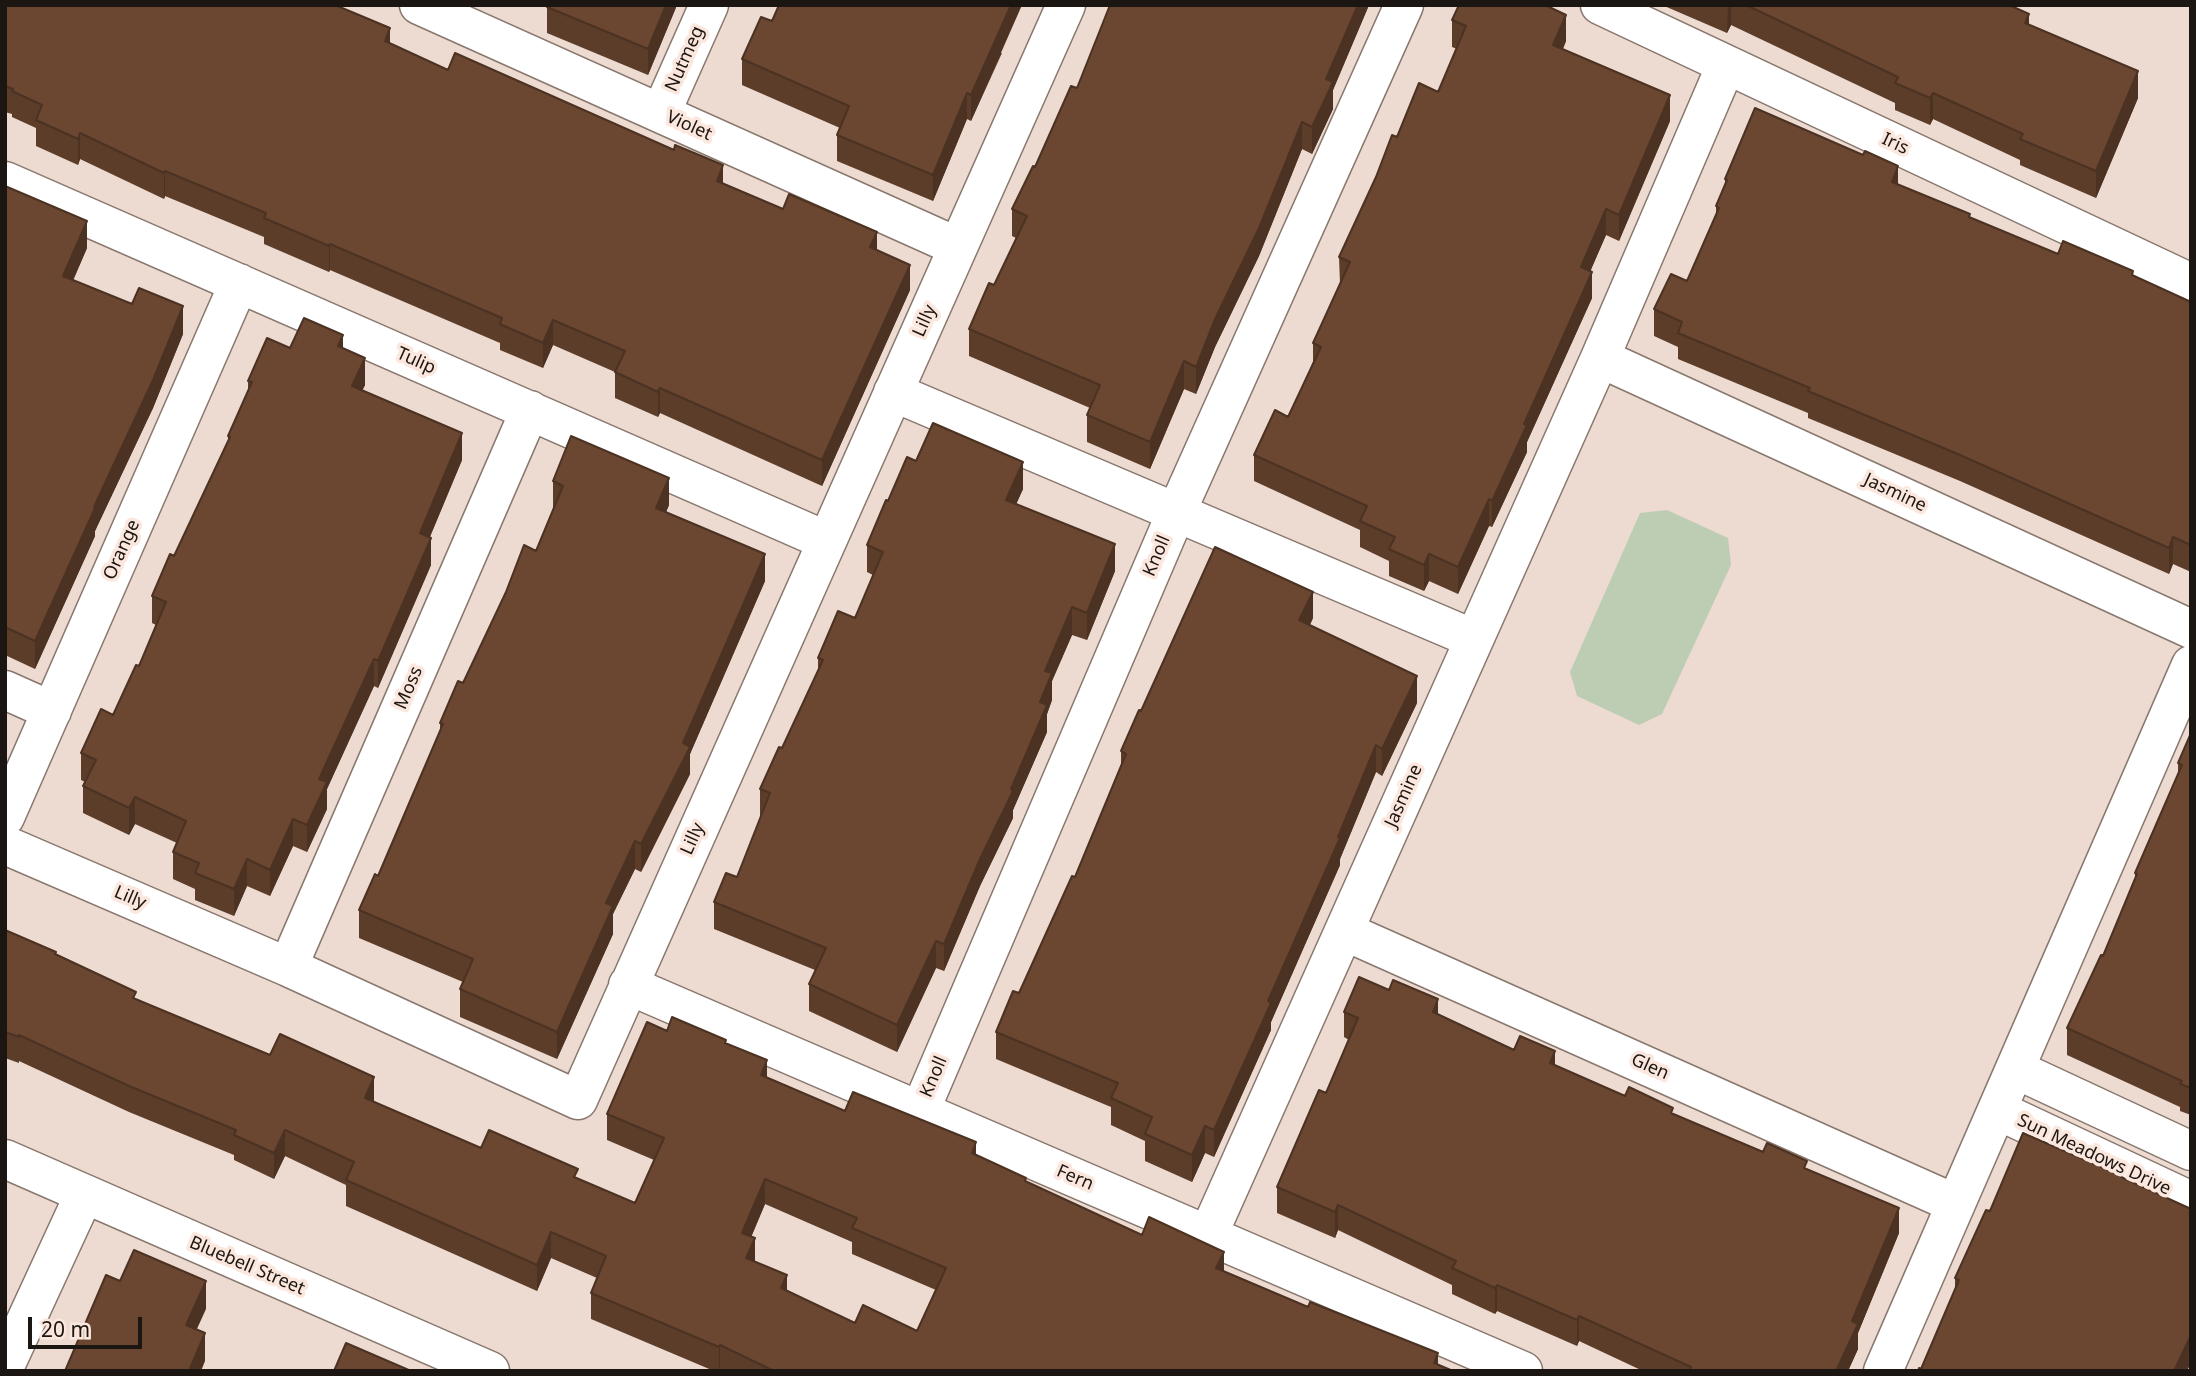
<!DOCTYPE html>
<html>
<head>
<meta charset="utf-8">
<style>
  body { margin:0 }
  #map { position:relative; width:2196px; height:1376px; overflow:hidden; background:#eddad0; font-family:"Noto Sans",sans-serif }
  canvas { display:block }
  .frame { position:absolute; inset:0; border:7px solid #1c1612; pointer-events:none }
  .scale { position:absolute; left:28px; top:1317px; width:114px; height:32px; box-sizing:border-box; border:4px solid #1c1612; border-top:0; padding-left:9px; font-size:21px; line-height:24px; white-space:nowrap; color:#1c1612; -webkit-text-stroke:5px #fbe7dd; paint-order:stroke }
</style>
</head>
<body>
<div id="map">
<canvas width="2196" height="1376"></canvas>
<div class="frame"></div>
<div class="scale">20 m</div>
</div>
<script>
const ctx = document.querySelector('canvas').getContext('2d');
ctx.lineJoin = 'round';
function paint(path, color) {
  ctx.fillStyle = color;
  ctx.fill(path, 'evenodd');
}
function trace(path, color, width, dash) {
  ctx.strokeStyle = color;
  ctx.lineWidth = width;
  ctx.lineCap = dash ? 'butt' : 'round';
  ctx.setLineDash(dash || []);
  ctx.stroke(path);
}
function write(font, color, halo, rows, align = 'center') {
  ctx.font = font + ' "Noto Sans",sans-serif';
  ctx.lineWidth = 7;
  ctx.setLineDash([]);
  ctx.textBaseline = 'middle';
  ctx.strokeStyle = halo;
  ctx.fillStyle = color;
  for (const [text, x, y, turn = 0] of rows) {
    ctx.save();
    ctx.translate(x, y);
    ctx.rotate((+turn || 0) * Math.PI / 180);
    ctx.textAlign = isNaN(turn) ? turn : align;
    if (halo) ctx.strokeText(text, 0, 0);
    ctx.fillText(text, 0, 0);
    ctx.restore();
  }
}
paint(new Path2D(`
  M1667 510 1728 538 1731 565 1662 714 1639 725 1577 696 1570 672 1640 513Z`), '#bdcdb4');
const minor = new Path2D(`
  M419 5 958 247
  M1600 5 2191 283
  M661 113 709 5
  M5 181 827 541
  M1600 358 2191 629
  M893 392 1474 639
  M5 690 52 711
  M5 817 239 283
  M5 845 288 967 578 1100 1066 5
  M1344 931 1956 1204
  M288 967 530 410
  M628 985 1523 1371
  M2015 1069 2191 1151
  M1997 1110 2191 1201
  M920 1111 1176 513 1404 5
  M5 1159 490 1371
  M1208 1235 1600 358 1726 65
  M5 1366 84 1195
  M1883 1371 2191 665`);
trace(minor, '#88776d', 41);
trace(minor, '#fff', 38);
paint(new Path2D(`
  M5 5 390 44 448 70 723 183 877 250 910 290 822 486 660 413 658 417 615 398V372L553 345 543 368 500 350V343L330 270 329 272 264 244V237L165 196 164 199 80 159 78 165 36 146V128L12 117V114L5 112Z
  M677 5 648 75 547 33V7Z
  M1109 5H1369L1333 90V109L1312 154 1302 149 1259 256 1215 347 1196 394 1184 389 1150 469 1087 442V415L1090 408 969 356V329L994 285 1016 238 1012 236V209L1077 88 1109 8Z
  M1662 5H2009L2029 25 2138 98 2096 198 2020 165V160L1933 119 1930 125 1895 110V103L1731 25 1727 33Z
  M1452 20 1566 41 1563 49 1670 121 1619 241 1606 235 1590 271 1592 298 1527 442V452L1492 527 1489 526 1458 594 1429 581 1424 591 1389 576V561L1360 547V530L1254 481V455L1288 417 1313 362V343L1340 284 1339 257 1397 137 1438 92 1457 49 1452 47Z
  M772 21 1002 53 971 121 967 119 933 201 837 161V135L840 128 742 85V59Z
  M1725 179 1898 184 1970 217 2058 254 2133 276 2191 302V572L2173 564 2169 574 1960 481 1808 418V413L1678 359V347L1654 336V309L1687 281 1716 217V206L1725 185Z
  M5 186 87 248 73 280 183 334 153 408 95 531V536L35 669 5 655Z
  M290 348H343L365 385 362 390 462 460 430 537 431 565 378 688 374 686 327 789V809L307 852 293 846 270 896 247 886 234 916 195 900V889L173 879V852L177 843 135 824 129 835 83 813V786L85 782 81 780V753L113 715 139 666 156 625 152 623V596L174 556 228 441V436L248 391V381Z
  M916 461 1023 489 1016 504 1115 571 1087 640 1072 635 1052 681V700L1047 714V732L1013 810V818L980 886 944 971 936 968 897 1052 809 1011V984L815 970 714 929V902L737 877 761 816H760V789L782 748 818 671V658L855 618 873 575 867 572V545L888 501Z
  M553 481 669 505 666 512 765 581 690 754V774L641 872 635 869 613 914V934L557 1059 460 1017V989L463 982 359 938V910L378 876 440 731V723L536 551 553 509Z
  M1313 618 1310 625 1417 703 1382 776 1376 772 1340 859V865L1271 1022V1030L1214 1157 1205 1153 1192 1182 1145 1161V1141L1111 1125V1107L996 1059V1032L1019 993 1075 877 1121 766V751L1141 711Z
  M2191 733V1115L2180 1111V1107L2067 1055V1028L2103 956 2135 878V873L2178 774V763Z
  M5 930 56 954 136 1000 481 1148 578 1178 635 1203 654 1160 607 1140V1114L667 1031 726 1043 767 1078 845 1111 976 1155 1026 1181 1142 1235 1453 1371H714L591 1319V1293L597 1278 551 1258 537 1291 346 1206V1185L285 1156 274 1179 234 1160V1155L129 1112 19 1061V1063L5 1058ZM765 1204 852 1242V1254L936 1290 917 1331 855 1323 787 1290 755 1262 751 1237Z
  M1389 990 1438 1015 1514 1050 1807 1169 1899 1233 1858 1333V1349L1848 1371H1643L1579 1341 1577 1346 1497 1311 1495 1314 1452 1294V1285L1338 1230 1335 1238 1277 1213V1187L1326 1093 1349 1040 1344 1037V1012Z
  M2122 1178 2191 1209V1362L2187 1371H1918L1921 1369 1955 1289V1278L1990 1211Z`), '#5c3d2a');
paint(new Path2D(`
  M666 5H677L648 75V49Z
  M1011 5H1022L971 121V95Z
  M1358 5H1369L1333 90V109L1312 154V127L1326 79Z
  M1728 5H1731V25L1727 33Z
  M2029 14V41L2025 23Z
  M1566 15V41L1553 71V45Z
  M390 28V54L385 41Z
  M2138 71V98L2096 198V171Z
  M967 93V119L933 201V175Z
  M1933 93V119L1930 125V98Z
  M1670 95V121L1619 241V215Z
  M1302 122V149L1259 256 1215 347 1196 394V367L1215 319Z
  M80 133V159L78 165V139Z
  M723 165V191L717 181Z
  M1898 166V193L1892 182Z
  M165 171V196L164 199V173Z
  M1606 209V235L1581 293V267Z
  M87 221V248L63 304V276Z
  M877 232V258L870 247Z
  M330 244V270L329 272V246Z
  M910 265V290L822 486V460Z
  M1592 272V298L1527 442V452L1492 527V501L1524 424Z
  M183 306V334L153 408 95 531V536L35 669V641Z
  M553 320V345L543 368V343Z
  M343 335V362L338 346Z
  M365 358V385L352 413V386Z
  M1184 361V389L1150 469V442Z
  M660 388V413L658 417V392Z
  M462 433V460L420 560V533Z
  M1023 462V489L1006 527V500Z
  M669 478V505L656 536V508Z
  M1489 499V526L1458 594V567Z
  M2173 537V564L2169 574V548Z
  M431 538V565L378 688V661Z
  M1115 544V571L1087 640V613Z
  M765 554V581L690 754V774L641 872V844L683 743Z
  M1429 554V581L1424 591V565Z
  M1313 592V618L1299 647V620Z
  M1072 607V635L1052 681V700L1047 714V732L1013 810V818L980 886 944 971V944L1011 789 1040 702 1045 671Z
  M374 659V686L327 789V809L307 852V825L319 779Z
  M1417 676V703L1382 776V749Z
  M1376 745V772L1340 859V865L1271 1022V1030L1214 1157V1130Z
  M135 797V824L129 835V808Z
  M293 819V846L270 896V870Z
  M635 841V869L613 914V934L557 1059V1032L606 903Z
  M247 859V886L234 916V889Z
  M936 941V968L897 1052V1025Z
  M1438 999V1025L1433 1012Z
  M1555 1051V1076L1550 1063Z
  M767 1060V1086L761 1075Z
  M374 1077V1103L365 1098Z
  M1205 1126V1153L1192 1182V1155Z
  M285 1130V1156L274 1179V1153Z
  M976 1142V1168L972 1153Z
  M765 1179V1204L742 1259V1233Z
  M1338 1205V1230L1335 1238V1212Z
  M1899 1208V1233L1858 1333V1349L1848 1371H1836L1852 1321Z
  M551 1232V1258L537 1291V1265Z
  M755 1238V1264L746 1258Z
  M1224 1252V1278L1216 1268Z
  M787 1275V1301L781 1288Z
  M206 1281V1309L186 1353V1325Z
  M1497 1285V1311L1495 1314V1288Z
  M1579 1316V1341L1577 1346V1320Z
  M205 1333V1361L201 1371H189Z
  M2191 1335V1362L2187 1371H2174Z
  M720 1345V1371H719V1347Z
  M1438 1353V1371L1434 1363Z`), '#4b3222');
const building = new Path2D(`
  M5 5H335L390 28 385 41 448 70 455 53 674 150 675 145 723 165 717 181 783 209 789 194 877 232 870 247 910 265 822 460 660 388 658 392 615 372 625 351 553 320 543 343 500 324 502 318 330 244 329 246 264 218 266 213 165 171 164 173 80 133 78 139 36 120 42 105 12 91 13 89 5 86Z
  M548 5H666L648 49 547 7Z
  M779 5H1011L971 95 967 93 933 175 837 135 849 106 742 59 761 17 772 21Z
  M1110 5H1358L1326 79 1333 82 1312 127 1302 122 1259 228 1215 319 1196 367 1184 361 1150 442 1087 415 1100 385 969 329 989 283 994 285 1027 216 1012 209 1033 166 1035 167 1071 86 1077 88Z
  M1459 5H1545L1566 15 1553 45 1670 95 1619 215 1606 209 1581 267 1592 272 1524 424 1527 425 1492 501 1489 499 1458 567 1429 554 1424 565 1389 549 1395 537 1360 521 1367 506 1254 455 1275 410 1288 417 1321 347 1313 343 1350 262 1339 257 1376 177 1392 135 1397 137 1419 83 1438 92 1466 26 1452 20Z
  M1746 5H2009L2029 14 2025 23 2138 71 2096 171 2020 139 2023 134 1933 93 1930 98 1895 83 1898 77Z
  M1755 108 1863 155 1865 151 1898 166 1892 182 1970 214 1969 217 2058 254 2063 241 2133 271 2132 275 2191 302V545L2173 537 2169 548 1960 455 1808 391 1810 388 1678 333 1682 322 1654 309 1671 274 1687 281 1719 208 1716 206 1727 180 1725 179Z
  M5 186 87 221 63 276 132 304 139 288 183 306 153 380 94 507 95 508 35 641 5 627Z
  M304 318 343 335 338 346 365 358 352 386 462 433 420 533 431 538 378 661 374 659 319 779 327 782 307 825 293 819 270 870 247 859 234 889 195 873 199 863 173 852 186 821 135 797 129 808 83 786 96 760 81 753 101 709 113 715 136 665 139 666 166 602 152 596 170 554 174 556 230 437 228 436 252 382 248 381 267 338 290 348Z
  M933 423 1023 462 1006 500 1115 544 1087 613 1072 607 1045 671 1052 673 1040 702 1047 705 1011 789 1013 791 980 859 944 944 936 941 897 1025 809 984 826 948 714 902 726 873 737 877 770 793 760 789 779 747 782 748 823 660 818 658 838 611 855 618 883 552 867 545 886 500 888 501 907 457 916 461Z
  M571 436 669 478 656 508 765 554 683 743 690 747 641 844 635 841 606 903 613 906 557 1032 460 989 473 959 359 910 375 874 378 876 443 724 440 723 458 681 463 683 506 592 524 545 536 551 563 486 553 481Z
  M1215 547 1313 592 1299 620 1417 676 1382 749 1376 745 1338 837 1340 838 1268 1001 1271 1003 1214 1130 1205 1126 1192 1155 1145 1134 1152 1117 1111 1098 1118 1083 996 1032 1013 991 1019 993 1072 876 1075 877 1126 754 1121 751 1139 710 1141 711Z
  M2191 733V1088L2180 1084 2182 1081 2067 1028 2101 955 2103 956 2137 874 2135 873 2182 765 2178 763Z
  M5 930 56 952 55 954 136 992 133 998 270 1055 280 1034 374 1077 365 1098 481 1148 489 1130 578 1169 574 1177 635 1203 664 1138 607 1114 647 1022 667 1031 672 1017 726 1040 725 1043 767 1060 761 1075 845 1111 853 1092 976 1142 972 1153 1026 1178 1025 1181 1142 1235 1149 1217 1224 1252 1216 1268 1308 1307 1310 1302 1438 1353 1434 1363 1453 1371H774L720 1345 719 1347 591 1293 606 1256 551 1232 537 1265 346 1180 354 1162 285 1130 274 1153 234 1135 236 1130 129 1086 19 1035V1037L5 1032ZM765 1179 857 1218 852 1228 946 1268 917 1331 863 1305 855 1323 781 1288 787 1275 746 1258 755 1238 742 1233Z
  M1359 977 1389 990 1393 980 1438 999 1433 1012 1514 1050 1520 1036 1555 1051 1550 1063 1625 1096 1629 1087 1673 1108 1671 1113 1763 1152 1767 1143 1807 1161 1804 1168 1899 1208 1852 1321 1858 1324 1836 1371H1690L1691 1367 1579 1316 1577 1320 1497 1285 1495 1288 1452 1268 1456 1261 1338 1205 1335 1212 1277 1187 1319 1090 1326 1093 1358 1018 1344 1012Z
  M2023 1133 2122 1176 2121 1177 2191 1209V1335L2174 1371H1918L1919 1368 1921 1369 1959 1280 1955 1278 1986 1210 1990 1211Z
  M134 1250 206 1281 186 1325 205 1333 189 1371H65L106 1275 120 1281Z
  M346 1343 411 1371H334Z`);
paint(building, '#6b4731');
trace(building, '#4b3222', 2);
write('18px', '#1c1612', '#fbe7dd', [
  ["Nutmeg",685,59,-66],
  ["Violet",689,126,24],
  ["Iris",1895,144,25],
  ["Lilly",925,321,-66],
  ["Tulip",416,361,24],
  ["Jasmine",1895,493,25],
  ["Orange",122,550,-66],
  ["Knoll",1157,556,-67],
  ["Moss",409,688,-67],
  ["Jasmine",1404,796,-66],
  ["Lilly",693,839,-66],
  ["Lilly",130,898,23],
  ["Glen",1650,1067,24],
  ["Knoll",934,1077,-67],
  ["Sun Meadows Drive",2094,1155,25],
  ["Fern",1075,1178,23],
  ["Bluebell Street",247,1266,23]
]);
</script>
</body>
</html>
